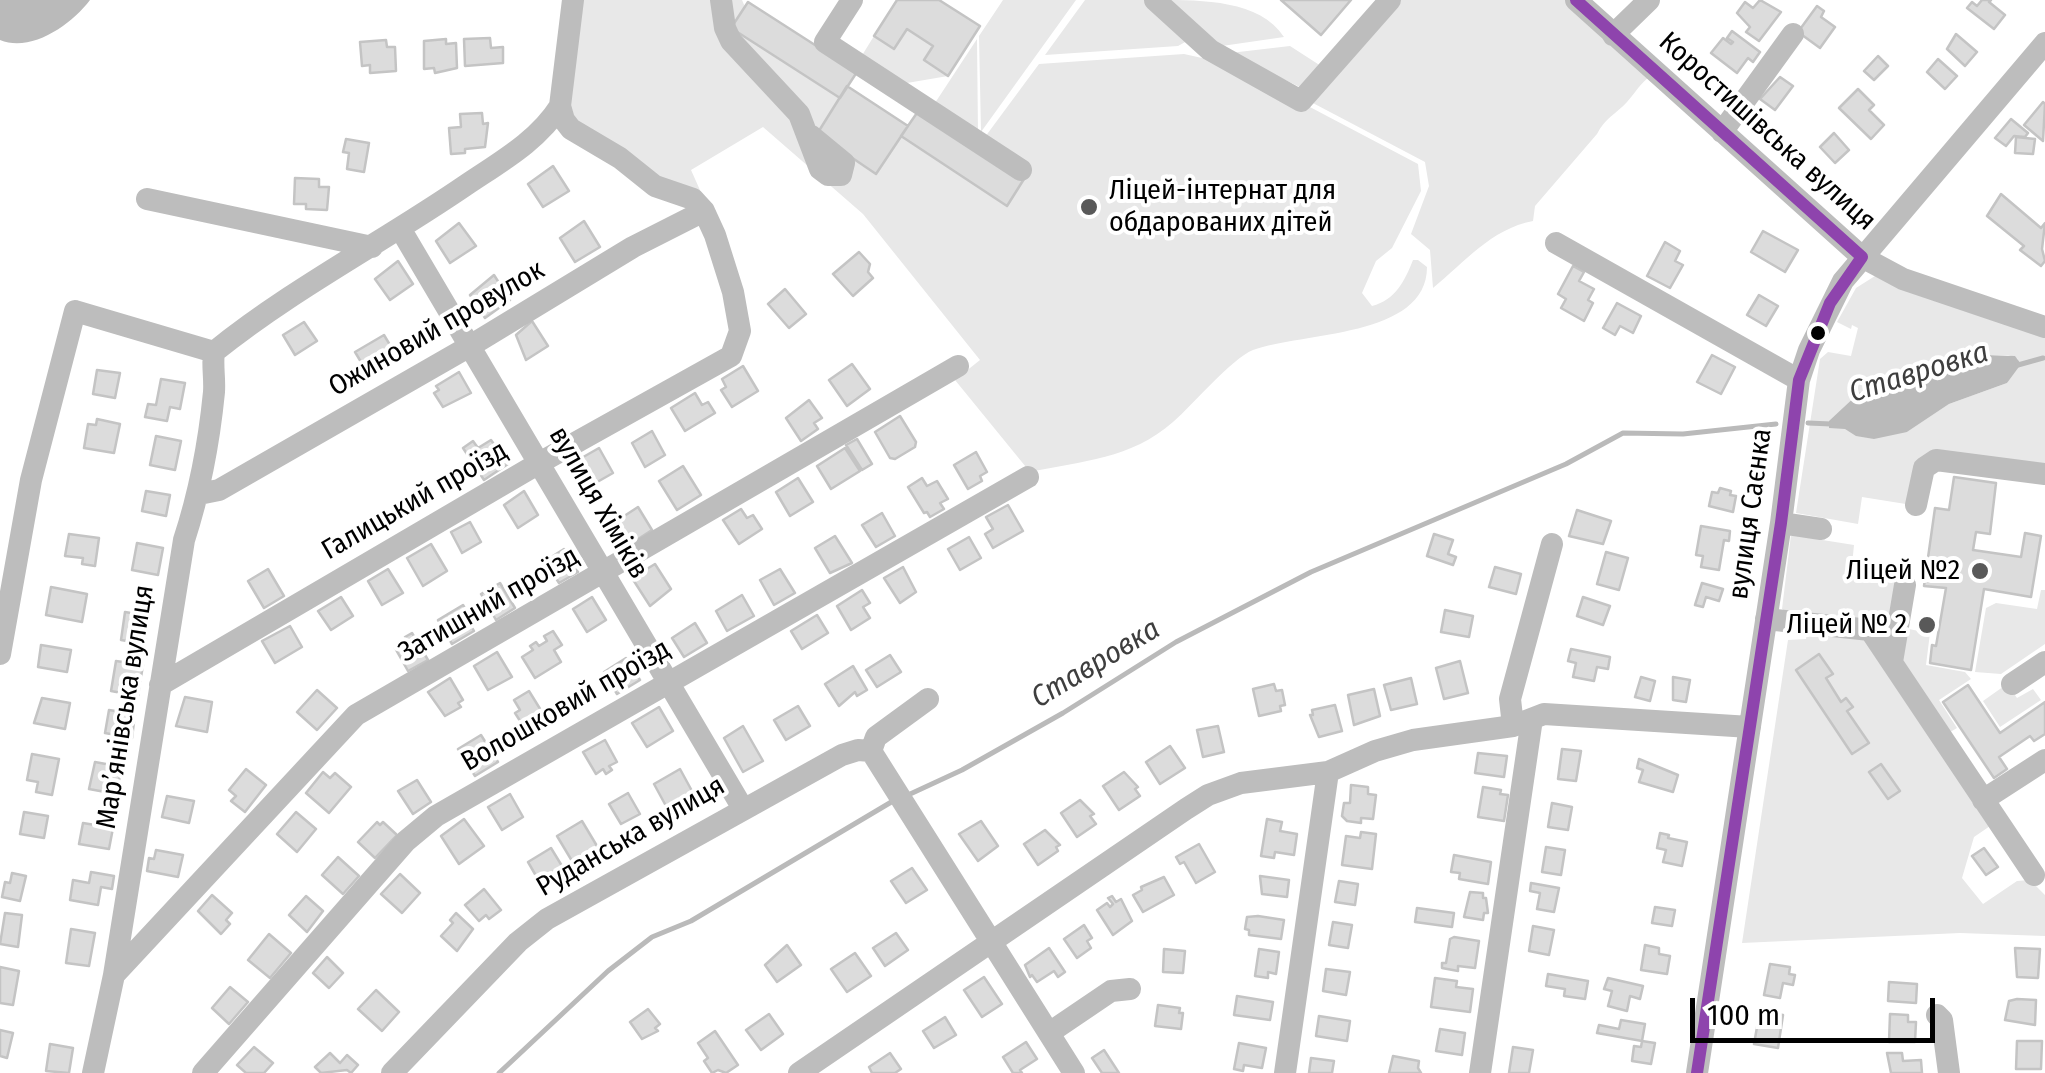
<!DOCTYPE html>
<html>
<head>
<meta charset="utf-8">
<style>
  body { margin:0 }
  #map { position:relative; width:2045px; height:1073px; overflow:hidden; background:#fff; font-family:"Fira Sans Condensed",sans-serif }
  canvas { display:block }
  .scale { position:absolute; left:1690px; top:998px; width:245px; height:45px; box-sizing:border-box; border:5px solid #000; border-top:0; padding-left:12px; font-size:30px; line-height:35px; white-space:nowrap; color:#000; -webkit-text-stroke:8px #fff; paint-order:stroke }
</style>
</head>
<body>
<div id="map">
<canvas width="2045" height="1073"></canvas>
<div class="scale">100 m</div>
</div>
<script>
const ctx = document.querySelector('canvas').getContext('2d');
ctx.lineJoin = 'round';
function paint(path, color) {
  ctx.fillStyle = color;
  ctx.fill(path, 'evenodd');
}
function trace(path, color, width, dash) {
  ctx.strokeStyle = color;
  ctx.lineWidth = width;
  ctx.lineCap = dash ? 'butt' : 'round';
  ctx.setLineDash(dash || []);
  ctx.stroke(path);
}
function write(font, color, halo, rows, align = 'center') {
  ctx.font = font + ' "Fira Sans Condensed",sans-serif';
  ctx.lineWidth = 8;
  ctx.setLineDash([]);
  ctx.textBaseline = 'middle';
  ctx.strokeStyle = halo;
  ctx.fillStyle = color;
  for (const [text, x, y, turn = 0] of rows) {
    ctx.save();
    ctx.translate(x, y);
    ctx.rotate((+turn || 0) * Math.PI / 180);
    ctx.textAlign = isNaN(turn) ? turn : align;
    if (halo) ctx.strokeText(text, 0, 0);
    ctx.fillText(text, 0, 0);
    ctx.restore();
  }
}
paint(new Path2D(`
  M582 0H717L737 56 853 159 876 174 901 136 1007 206 1031 169 985 137 1039 64 1184 54 1202 58 1308 106 1418 164 1421 191 1392 248 1376 261 1362 293 1372 306C1396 300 1405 280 1413 260H1418L1427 267C1427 338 1302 332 1253 350 1231 359 1193 405 1173 422 1131 459 1082 461 1030 472L955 380 980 360 863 214 763 127 691 170 712 217 683 192 571 123V78Z
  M728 0H742L745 7 732 28 840 98 817 134C807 117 798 102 784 89 760 63 719 41 728 0Z
  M1003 0H1076L981 132 979 36Z
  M1085 0H1147L1187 41 1178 46 1045 55Z
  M1160 0C1202 0 1260 0 1284 37L1215 47Z
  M1395 0H1566L1652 75C1640 83 1636 92 1627 102 1616 114 1605 118 1597 134L1535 206 1533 221C1491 229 1465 262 1433 288L1430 250 1411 234 1429 186 1425 162 1311 102Z
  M907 29 933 46 924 60 948 76 901 84 861 57 874 36 894 49Z
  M977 39 978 134 933 106Z
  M1290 46 1321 66 1308 91 1230 53Z
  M1875 276 2045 332V469L1937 455 1912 505 1862 497 1858 524 1796 513 1820 359 1828 352 1851 356 1858 328 1852 325 1851 329 1837 322 1856 288ZM1985 355H2008L2018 359 2007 383 1949 404 1907 432 1845 429 1842 412 1920 371Z
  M1791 535 1854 545 1851 575 1901 583 1888 634 1791 616 1782 609Z
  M2041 590H2045V644L2001 674 1975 672 1986 608 1996 603 2037 609Z
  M1808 628 1864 633 1993 824 1974 837 1962 878 1983 904 2017 881 2030 880 2045 895V936L1960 933 1742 943 1788 640 1806 639Z
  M1903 628 1930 633 1926 665 1965 672 1971 679 1939 700 1957 728 1945 735 1901 668Z
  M2007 684 2017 698 2033 689 2041 700 2000 727 1983 701Z`), '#e8e8e8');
paint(new Path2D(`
  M0 0H90C71 25 31 53 0 40Z
  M1985 355 2015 356 2021 364 2007 383 1949 404 1907 432 1874 439 1856 436 1845 429 1829 428V421L1859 393 1876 383Z`), '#bababa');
trace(new Path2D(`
  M2018 365 2043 358
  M1808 423 1831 424
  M908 795 962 770 1063 713 1176 642 1311 572 1566 464 1623 433 1683 434 1776 424
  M499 1073 608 971 652 937 691 921 893 801`), '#bababa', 5);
const building = new Path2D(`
  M897 0H939L980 26 948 76 924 60 933 46 907 29 894 49 874 36Z
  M1281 0H1351L1321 35Z
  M1760 0 1781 12 1759 41 1746 32 1750 27 1737 13 1745 2 1753 8Z
  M1982 0H1991L1989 2 2005 15 1994 29 1967 8 1972 2 1977 6Z
  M748 2 857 72 840 98 731 28Z
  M1817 6 1824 11 1821 17 1835 27 1820 48 1798 32Z
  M1732 31 1760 52 1753 62 1748 58 1737 73 1711 53 1723 38 1731 44 1733 42 1727 38Z
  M1956 34 1977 52 1965 66 1947 49Z
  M490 38 491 48 503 47V63L465 66 464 39Z
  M446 39V44L456 43 457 68 435 73 434 68 424 69V41Z
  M386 40 387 47H395L396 71 370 73V65L362 66 360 42Z
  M1878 56 1888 66 1874 80 1864 71Z
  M1938 59 1957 76 1945 89 1927 72Z
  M1780 77 1793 86 1775 110 1760 99Z
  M847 86 908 126 876 174 817 134Z
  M1858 89 1874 105 1869 110 1884 125 1871 139 1839 108Z
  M2043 102 2045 104 2043 141 2024 125Z
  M919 110 1024 179 1007 206 901 136Z
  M482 113 483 124 488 123 485 147 465 149V153L451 154 449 128 461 127 460 114Z
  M2011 119 2028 133 2025 137 2014 136 2006 146 1995 138Z
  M1834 133 1849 150 1835 163 1820 147Z
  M2016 137 2035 139 2033 154 2015 153Z
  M346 139 369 143 364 172 347 169 349 153 343 152Z
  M553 166 569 191 543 207 528 184Z
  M295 178 319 179V187H329L327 210 306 209V204H294Z
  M2001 194 2041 228 2045 223 2042 249 2045 261 2041 266 2020 250 2024 246 1987 216Z
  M584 221 600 247 575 262 560 238Z
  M459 223 476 246 450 263 436 241Z
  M1763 231 1798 250 1785 272 1751 252Z
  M1665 242 1680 251 1675 261 1683 265 1670 288 1647 276Z
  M859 252 870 264 868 272 873 278 853 296 833 274Z
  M398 261 413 284 390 300 375 279Z
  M1573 266 1584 272 1579 281 1594 289 1588 300 1593 303 1584 321 1561 308 1566 299 1558 294Z
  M494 275 510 300 485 318 470 295Z
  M785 289 806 314 789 328 768 304Z
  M1759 295 1778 306 1766 326 1747 315Z
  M1617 303 1641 316 1633 333 1620 326 1615 335 1603 328Z
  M532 321 548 346 526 360 516 335Z
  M304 322 317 341 295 355 283 335Z
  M384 335 396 355 386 361 388 365 370 377 355 352Z
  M1712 355 1735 367 1721 394 1697 382Z
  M852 364 870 389 847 406 829 380Z
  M743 366 758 391 732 407 721 390 726 387 722 379Z
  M97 370 120 373 115 398 93 394Z
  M459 372 471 393 443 407 434 393 439 390 436 386Z
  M161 379 185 383 180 409 170 407 167 421 145 417 148 404 156 405Z
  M695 393 702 405 708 402 715 413 685 431 671 408Z
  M809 400 822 418 814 423 818 429 801 441 786 418Z
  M900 416 916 442 915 447 895 459 890 458 875 432Z
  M97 419 120 424 114 453 84 448 88 424 96 425Z
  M652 431 665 455 645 467 632 443Z
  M156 436 181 441 175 470 150 465Z
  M857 439 872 464 862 470 846 445Z
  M491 440 508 464 484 480 463 448 473 441 478 448Z
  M599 448 613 473 592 485 578 460Z
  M845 448 860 471 831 489 817 466Z
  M976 452 987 472 980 476 982 481 968 489 954 465Z
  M683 466 701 495 677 510 659 481Z
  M1954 477 1996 483 1990 534 1976 532 1973 550 2021 557 2025 533 2041 536 2031 597 1984 589 1971 670 1930 663 1932 645 1936 646 1946 588 1924 586 1935 508 1949 510Z
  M798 478 813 502 790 516 776 492Z
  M922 478 927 486 937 481 948 499 940 503 944 509 930 517 927 512 924 513 908 487Z
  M1720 488 1731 491 1730 495 1736 496 1733 512 1709 506 1712 492 1718 493Z
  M146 491 170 495 166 516 142 511Z
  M524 491 538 515 518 528 504 505Z
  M1008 505 1023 531 993 548 985 534 993 529 986 517Z
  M638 507 652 530 629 545 615 522Z
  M741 509 747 518 753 515 762 529 739 544 723 520Z
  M1577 510 1611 521 1603 544 1569 536Z
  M882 513 895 536 876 547 862 525Z
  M470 522 481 542 462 553 451 532Z
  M1701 526 1730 531 1729 541 1724 540 1719 570 1701 567 1703 556 1696 555Z
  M69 534 99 538 95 566 82 564 83 558 65 556Z
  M1434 534 1453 540 1448 554 1456 557 1453 565 1427 556Z
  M835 536 852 563 830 573 815 548Z
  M969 537 981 558 960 570 948 549Z
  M137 543 163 548 158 575 132 570Z
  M431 544 447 571 423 586 407 558Z
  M564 549 578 572 559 583 545 561Z
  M1606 552 1628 558 1619 590 1597 584Z
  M655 564 671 589 650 606 632 578Z
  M903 567 916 592 900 603 884 578Z
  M1495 567 1521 574 1516 594 1489 587Z
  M268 569 284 596 264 608 248 581Z
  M388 569 403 593 382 605 368 581Z
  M780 569 795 593 774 605 760 580Z
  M500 583 515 608 496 620 481 594Z
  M1702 583 1723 589 1719 601 1706 597 1703 607 1695 605Z
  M51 587 87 594 82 622 46 615Z
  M862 590 870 603 863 607 870 618 851 630 837 606Z
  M742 595 754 616 727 631 716 611Z
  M341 597 353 616 331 630 318 611Z
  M592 597 606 620 587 632 573 609Z
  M1583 597 1610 606 1603 625 1577 616Z
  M463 605 473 622 470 624 474 631 452 644 438 620Z
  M1445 610 1473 616 1469 637 1441 632Z
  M125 612 149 616 145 644 121 640Z
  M817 615 828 633 802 649 791 631Z
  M695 623 707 643 684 657 672 638Z
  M290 626 302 647 275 663 262 641Z
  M553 631 562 645 554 650 561 662 535 678 522 657 533 650 530 646 536 642 539 646 547 641 544 636Z
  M412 633 428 660 408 671 395 648 407 641 405 637Z
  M41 645 71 650 67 672 38 667Z
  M1571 649 1610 657 1608 669 1597 667 1594 681 1573 677 1576 663 1568 661Z
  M497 652 512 677 488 690 474 666Z
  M1819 654 1833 674 1826 678 1841 702 1846 698 1853 707 1847 711 1869 743 1852 754 1796 670Z
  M890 655 901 672 877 687 866 670Z
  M626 658 640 680 617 694 604 672Z
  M116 661 143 665 138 696 111 691Z
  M1460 661 1468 693 1444 699 1436 668Z
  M853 666 867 690 857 696 855 692 839 706 825 684Z
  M1641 677 1655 681 1650 701 1635 697Z
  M1673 677 1690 680 1686 702 1673 700Z
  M450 678 463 700 458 703 461 707 445 716 428 692Z
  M1411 678 1417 704 1391 710 1384 685Z
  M1274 684 1276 691 1282 690 1285 705 1280 706 1281 711 1259 716 1253 689Z
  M1968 685 2000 733 2045 702V734L2034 741 2030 736 1999 757 2007 769 1994 778 1943 702Z
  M1374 689 1380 716 1354 725 1348 695Z
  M317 690 337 708 317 730 297 712Z
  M529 691 542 712 522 724 515 713 520 710 514 700Z
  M185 697 212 702 207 732 176 726Z
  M42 698 70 703 65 729 34 723Z
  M1335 705 1342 731 1319 737 1310 715H1313L1312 710Z
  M798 706 810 726 786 740 774 720Z
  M659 707 673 731 647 747 632 723Z
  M109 710 135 714 132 738 105 733Z
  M743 726 763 761 743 772 724 738Z
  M1218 726 1224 752 1203 757 1197 730Z
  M481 735 498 762 475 776 458 749Z
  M605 740 617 762 609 766 612 770 606 774 603 769 596 774 583 752Z
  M1170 746 1185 768 1160 784 1146 762Z
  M1562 749 1581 751 1576 781 1558 779Z
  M1478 753 1507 756 1504 777 1475 773Z
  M32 754 59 759 52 795 36 792 38 782 27 780Z
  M1639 759 1678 775 1673 792 1639 782 1643 770 1637 768Z
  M95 762 122 767 116 794 89 789Z
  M1881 764 1900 791 1888 799 1869 772Z
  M246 769 266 785 245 812 231 801 236 796 229 790Z
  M680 769 692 791 666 806 654 784Z
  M323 772 330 778 335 773 351 787 329 813 306 793Z
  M1124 772 1138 787 1135 789 1140 796 1119 810 1103 786Z
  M417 780 431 802 413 814 398 791Z
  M1351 785 1368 787V794L1376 795 1373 819 1361 818V823L1347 821 1342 816 1344 803H1350Z
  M1483 787 1501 790 1500 794 1508 795 1504 821 1478 817Z
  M628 793 640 814 621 824 609 804Z
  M510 794 523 817 502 830 488 807Z
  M167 796 194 801 189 823 162 817Z
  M1080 800 1094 814 1090 816 1096 824 1077 837 1061 813Z
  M1552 803 1572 807 1568 830 1548 827Z
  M24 812 48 816 44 838 20 834Z
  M296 812 316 829 297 852 277 834Z
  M464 819 484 846 459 864 441 836Z
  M1267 819 1282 822 1280 831 1297 834 1294 855 1275 852 1274 858 1261 856Z
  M582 821 597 846 572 861 557 836Z
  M981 821 998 846 978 861 959 834Z
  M377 822 380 825 383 822 397 835 375 858 358 842Z
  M83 823 113 828 109 849 79 844Z
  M1045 830 1060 845 1056 847 1058 851 1038 865 1024 844Z
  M1361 832 1376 834 1372 869 1342 865 1346 836 1360 838Z
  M1660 833 1669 835 1668 838 1687 842 1682 866 1663 862 1666 850 1657 848Z
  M1199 844 1215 872 1196 883 1184 862 1180 864 1176 857Z
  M1546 847 1565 850 1561 875 1542 872Z
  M551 848 562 866 539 881 528 862Z
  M1984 848 1998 867 1986 875 1972 856Z
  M156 850 183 855 178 877 147 871 149 858 154 859Z
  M1454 855 1491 862 1488 884 1459 879 1460 873 1451 872Z
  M338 857 359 876 343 894 322 875Z
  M912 868 927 890 906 903 891 881Z
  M91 872 114 876 112 889 101 887 98 905 70 900 73 880 89 883Z
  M12 873 26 876 20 901 2 897 5 882 10 883Z
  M400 874 420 893 402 913 381 894Z
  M1260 876 1289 880 1287 897 1262 894Z
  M1164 877 1174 895 1143 912 1133 895 1142 890 1141 887Z
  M1339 881 1358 884 1355 905 1335 902Z
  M1531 883 1559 888 1554 912 1537 909 1540 893 1530 891Z
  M484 889 501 910 489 919 486 915 479 921 465 905Z
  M1470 892 1483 893V898H1486L1488 913H1484L1483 920 1464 917Z
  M212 895 232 913 226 920 230 924 221 934 198 911Z
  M306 896 323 911 307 932 289 915Z
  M1112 896 1116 902 1121 899 1132 921 1113 935 1097 910 1107 903 1110 907 1113 904 1108 898Z
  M1655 907 1675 910 1672 926 1652 923Z
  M1417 908 1454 913 1452 927 1415 922Z
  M5 913 22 915 18 947 0 944Z
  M456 913 473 929 457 951 441 936 453 923 450 920Z
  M1258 916 1284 920 1281 939 1249 935V930L1245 929 1247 917Z
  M1333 922 1352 925 1348 948 1329 945Z
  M1084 925 1092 938 1087 941 1091 948 1077 958 1064 939Z
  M1533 926 1554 930 1549 955 1529 951Z
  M71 929 95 933 89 966 66 963Z
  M896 933 908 950 885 966 873 948Z
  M269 934 291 953 270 978 248 960Z
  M1454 937 1479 941 1475 968 1458 966V971L1442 968V963H1446L1450 939Z
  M787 945 801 965 777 982 765 965Z
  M1645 945 1659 948V954L1670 956 1667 974 1641 970Z
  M1049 948 1065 972 1058 977 1054 971 1037 982 1032 975 1030 977 1025 965Z
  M2015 948 2040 949 2038 978 2017 977Z
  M1164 949 1185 951 1183 973 1163 972Z
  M1259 949 1279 952 1276 974 1268 972V978L1255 976Z
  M855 953 871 976 847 992 831 969Z
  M327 957 343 973 329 988 313 973Z
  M1770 964 1790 967 1789 974 1795 975 1793 985 1783 983 1780 998 1764 995Z
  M0 967 19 971 13 1005 0 1003Z
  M1326 969 1350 972 1346 995 1323 991Z
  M1548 974 1588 981 1585 999 1564 996 1565 989 1546 986Z
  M984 977 1002 1004 982 1017 964 990Z
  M1435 978 1457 981 1456 987 1473 989 1470 1012 1431 1007Z
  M1608 978 1643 986 1640 999 1630 996 1627 1011 1608 1006 1612 991 1604 989Z
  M1889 982 1917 984 1916 1003 1888 1001Z
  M230 987 248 1002 229 1024 212 1008Z
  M376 990 399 1012 382 1031 358 1009Z
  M1237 996 1273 1002 1270 1020 1234 1015Z
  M2017 999 2036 1000 2035 1025 2005 1020 2009 1001Z
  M1158 1005 1180 1008 1179 1013H1183L1181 1029 1155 1026Z
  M648 1009 660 1024 655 1028 658 1031 642 1039 630 1022Z
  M1765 1012 1783 1015 1778 1048 1754 1044 1759 1016H1764Z
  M769 1014 783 1034 761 1050 746 1030Z
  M1890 1014 1908 1015V1022H1916L1915 1042H1889Z
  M1319 1016 1350 1021 1347 1041 1316 1036Z
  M945 1017 956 1035 934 1048 923 1031Z
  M1621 1020 1645 1024 1642 1041 1597 1033 1599 1025 1619 1029Z
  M1440 1029 1465 1033 1462 1055 1436 1051Z
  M0 1030 13 1033 7 1058 0 1056Z
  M715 1031 738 1065 726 1073 718 1070 712 1073 704 1061 708 1058 698 1043Z
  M1642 1041 1655 1043 1651 1064 1632 1061 1634 1046 1641 1047Z
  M2017 1041H2042L2041 1069H2016Z
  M1026 1042 1037 1059 1020 1070 1022 1073H1013L1003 1057Z
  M1239 1043 1266 1048 1262 1068 1244 1065 1243 1071 1234 1069Z
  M50 1044 73 1048 69 1073 46 1071Z
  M254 1047 273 1063 264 1073H246L237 1065Z
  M1513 1047 1533 1050 1529 1073H1509Z
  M1104 1050 1119 1073H1102L1092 1058Z
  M330 1053 340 1063 347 1055 358 1065 351 1073 347 1070 321 1073 315 1067Z
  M890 1053 901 1069 895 1073H872L869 1067Z
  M1887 1053H1902L1903 1061 1921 1060 1922 1073H1891Z
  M1393 1056 1419 1061 1418 1068 1421 1073H1389Z
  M1311 1058 1334 1061 1332 1073H1309Z`);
paint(building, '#dcdcdc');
trace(building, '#c4c4c4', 2.5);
trace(new Path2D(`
  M721 0 725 28 731 41 799 114 820 169 828 175H841L844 163 810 135
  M852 0 825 42 1021 170
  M1155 0 1210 50 1301 101 1390 0
  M1576 0 1862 257 1903 279 2045 327
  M1613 35 1649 0
  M1722 132 1793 34
  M147 199 372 247
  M401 230 742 807
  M1556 243 1799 380
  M214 352C292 289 383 242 466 185 500 162 538 141 560 106
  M199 494 219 490 470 346 633 247 704 211
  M1916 505 1924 468 1936 460 2045 474
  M1781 523 1821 529
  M1766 619 1870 630 2034 875
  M0 654 31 480 75 311 214 352
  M1892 662 1905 585
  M2012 684 2045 662
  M160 685 541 462 731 356 740 331 733 292 715 235 704 211 693 199 655 186 620 158 571 129 564 120 560 106 573 0
  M1513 726 1510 699 1552 544
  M871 751 1074 1073
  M871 751 876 737 928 699
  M1983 800 2045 760
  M114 975 356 715 958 366
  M1937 1015 1942 1020 1949 1073
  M1049 1033 1111 991 1130 989
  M93 1073 114 975 184 540C200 491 209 443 214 392 215 378 212 365 214 352
  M203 1073 406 841 436 816 1028 477
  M392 1073 518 942 547 919 842 755 858 750 871 751
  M799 1073 1186 809 1208 795 1241 783 1328 772 1375 751 1413 740 1513 726 1544 714 1750 727
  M1285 1073 1328 772
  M1480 1073 1532 719
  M1697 1073 1781 523 1799 380 1809 350 1843 281 2045 43`), '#bdbdbd', 22);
trace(new Path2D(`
  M1576 0 1862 257
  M1697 1073 1781 523 1799 380 1830 303 1862 257`), '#8e44ad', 12);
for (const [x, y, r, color] of [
  [1089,207,10,"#595959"],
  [1818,333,9,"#000"],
  [1980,571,10,"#595959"],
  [1927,625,10,"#595959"]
]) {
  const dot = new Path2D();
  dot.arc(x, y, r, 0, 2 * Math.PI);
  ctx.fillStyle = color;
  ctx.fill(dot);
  trace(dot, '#fff', 4);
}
write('28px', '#000', '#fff', [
  ["Коростишівська вулиця",1767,132,42],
  ["Ожиновий провулок",437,329,-30],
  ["Галицький проїзд",415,501,-30],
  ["вулиця Хіміків",598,503,60],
  ["вулиця Саєнка",1751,514,-82],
  ["Затишний проїзд",489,605,-30],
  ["Волошковий проїзд",566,706,-30],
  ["Марʼянівська вулиця",126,707,-81],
  ["Руданська вулиця",631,837,-30]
]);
write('28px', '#000', '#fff', [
  ["Ліцей-інтернат для",1109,191,"left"],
  ["обдарованих дітей",1109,223,"left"],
  ["Ліцей №2",1960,571],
  ["Ліцей № 2",1907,625]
], 'right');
write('italic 30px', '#3e3e3e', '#fff', [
  ["Ставровка",1919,373,-17],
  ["Ставровка",1096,664,-31]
]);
</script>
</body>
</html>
